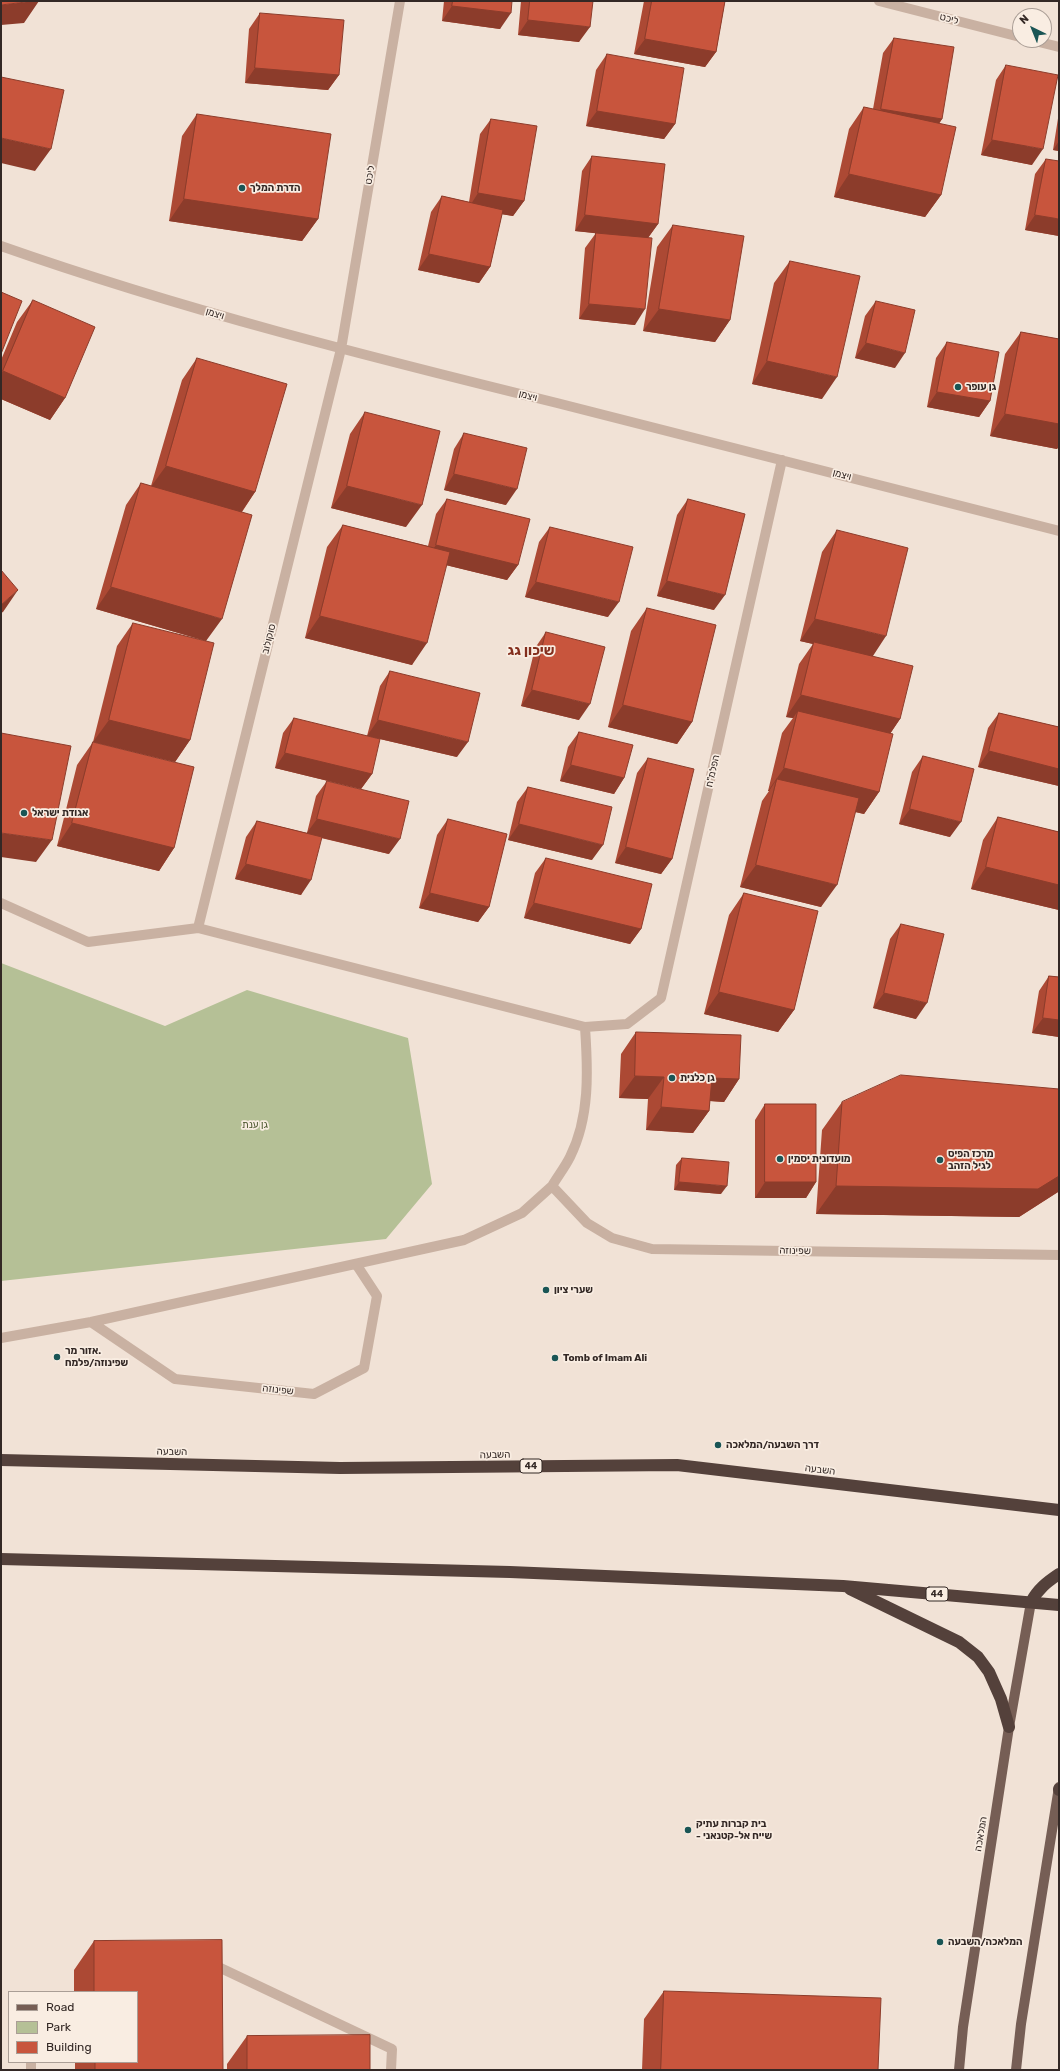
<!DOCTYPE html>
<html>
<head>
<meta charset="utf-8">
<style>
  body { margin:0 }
  #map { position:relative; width:1060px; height:2071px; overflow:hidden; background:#f1e2d6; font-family:Rubik,sans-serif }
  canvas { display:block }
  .frame { position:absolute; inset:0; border:2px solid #332825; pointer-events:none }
  .legend { position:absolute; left:8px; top:1991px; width:130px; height:72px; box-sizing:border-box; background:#f9ede2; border:1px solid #aa9e96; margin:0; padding:5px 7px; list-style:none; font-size:12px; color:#332825 }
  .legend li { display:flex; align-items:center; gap:8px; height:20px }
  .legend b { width:20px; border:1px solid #aa9e96 }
  .north { position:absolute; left:1012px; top:8px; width:40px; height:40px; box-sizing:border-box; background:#f9ede2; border:1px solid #aa9e96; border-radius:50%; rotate:317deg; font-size:11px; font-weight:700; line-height:16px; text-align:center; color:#332825 }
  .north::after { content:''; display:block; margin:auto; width:14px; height:18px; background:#1a5555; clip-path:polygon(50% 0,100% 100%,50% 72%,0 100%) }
</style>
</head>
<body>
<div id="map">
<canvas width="1060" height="2071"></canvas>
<div class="frame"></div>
<ul class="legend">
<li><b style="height:5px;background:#765e55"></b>Road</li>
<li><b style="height:11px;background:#b5c096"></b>Park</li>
<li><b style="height:11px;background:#c8553d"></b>Building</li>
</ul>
<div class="north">N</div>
</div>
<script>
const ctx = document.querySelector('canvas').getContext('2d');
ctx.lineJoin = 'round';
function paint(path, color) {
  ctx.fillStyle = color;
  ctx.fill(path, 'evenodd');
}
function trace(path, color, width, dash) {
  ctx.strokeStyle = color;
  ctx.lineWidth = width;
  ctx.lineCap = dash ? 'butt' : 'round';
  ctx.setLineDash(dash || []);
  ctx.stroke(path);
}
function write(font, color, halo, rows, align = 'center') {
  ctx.font = font + ' Rubik,Heebo,sans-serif';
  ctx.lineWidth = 3.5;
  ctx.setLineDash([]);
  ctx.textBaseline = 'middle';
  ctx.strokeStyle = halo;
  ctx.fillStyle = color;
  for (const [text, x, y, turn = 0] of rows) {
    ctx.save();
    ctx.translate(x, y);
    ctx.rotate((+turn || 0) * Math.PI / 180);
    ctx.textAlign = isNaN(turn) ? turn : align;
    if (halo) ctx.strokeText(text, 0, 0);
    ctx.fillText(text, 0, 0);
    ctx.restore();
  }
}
paint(new Path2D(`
  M1 963 165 1026 247 990 408 1038 432 1184 386 1239 1 1281Z`), '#b5c096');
trace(new Path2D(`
  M879 1 1020 37
  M1031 40 1059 47
  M1 246C183 310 370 357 557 403 725 445 892 488 1059 531
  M1 903 88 942 198 928 585 1027 627 1024 661 998 782 460
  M198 928 341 349 400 1
  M585 1027C588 1071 590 1117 570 1157 565 1167 558 1176 552 1186L587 1223 612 1238 652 1249 1059 1255
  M91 1322 175 1379 314 1394 364 1368 377 1296 356 1264
  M1 1338 91 1322 464 1240 522 1213 552 1186
  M210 1963 392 2049 391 2070
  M31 2070V2062`), '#c9b1a2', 10);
trace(new Path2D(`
  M959 2070 963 2027 1009 1727 1031 1602
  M1016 2070 1021 2024 1059 1787`), '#765e55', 10);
trace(new Path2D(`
  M1 1460 340 1468 677 1465 1059 1510
  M1 1559 510 1572 843 1586 1059 1605
  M850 1589 959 1642 978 1657 989 1672 1001 1699 1009 1727
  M1031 1602C1038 1589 1047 1582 1059 1574
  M1059 1790V1789`), '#54413b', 12);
paint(new Path2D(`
  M444 1H512L500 29 442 21Z
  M521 1H593L579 42 518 35Z
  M644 1H725L716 52 705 67 634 54Z
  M260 13 339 75 328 90 245 83 249 29Z
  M894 38 942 119 939 124 941 195 925 217 834 197 849 129 864 107 873 109 883 53Z
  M607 54 675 124 664 139 586 126 596 70Z
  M1006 65 1032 165 981 155 996 80Z
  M1059 112V151L1053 150Z
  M197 114 318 219 302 241 169 221 182 136Z
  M491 119 524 201 513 216 502 214 490 267 479 283 418 270 431 212 442 196 469 202 480 134Z
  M592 156 658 224 648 238 635 325 579 319 585 248 596 233 575 231 582 171Z
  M1046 159 1059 236 1025 230 1035 174Z
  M673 225 730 320 715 342 643 331 657 247Z
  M790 261 822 399 752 384 774 283Z
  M33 300 65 398 50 420 1 399V360L17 322Z
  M876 301 895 368 855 358 865 316Z
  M1021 332 1059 339V446L1057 449 990 436 1005 354Z
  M947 342 990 401 979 417 927 407 936 358Z
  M197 358 255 492 242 512 206 641 96 609 126 505 141 483 151 486 182 380Z
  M365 412 406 527 331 508 350 434Z
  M464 433 506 505 444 490 454 449Z
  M447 499 518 565 507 580 446 565 412 665 305 638 327 547 343 525 428 546 436 514Z
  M688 499 714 610 657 596 677 515Z
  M550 527 608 617 525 597 539 542Z
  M837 530 872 656 900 719 890 734 879 792 864 814 855 812 821 907 740 887 762 801 769 791H768L782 733 793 718 786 717 799 664 813 644 800 641 822 552Z
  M647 608 692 722 677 744 608 727 631 631Z
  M133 623 190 740 175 762 93 742 117 646Z
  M546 632 579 720 521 706 535 648Z
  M390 671 457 757 367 736 380 686Z
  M999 713 1059 727V786L978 767 988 728Z
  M294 718 372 774 361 789 275 768 283 733Z
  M579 732 624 778 614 794 560 781 568 747Z
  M93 742 174 848 159 871 57 846 77 765Z
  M923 756 950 837 899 824 912 772Z
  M648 758 672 859 661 874 615 863 637 773Z
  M327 781 389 854 321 838 301 895 235 879 246 837 257 821 307 833 316 796Z
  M528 787 592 860 508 840 517 802Z
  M998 817 1059 832V910L971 889 983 840Z
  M448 819 489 907 478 922 419 908 437 835Z
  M546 858 641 929 630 944 524 918 535 873Z
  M744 893 794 1010 778 1032 704 1014 729 915Z
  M901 924 916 1019 873 1008 890 939Z
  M1049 976 1059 977V1037L1032 1033 1039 991Z
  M636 1032 739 1079 724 1102 710 1101 709 1111 693 1133 646 1130 648 1099 619 1098 621 1054Z
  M842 1102 1058 1192 1019 1217 816 1214 822 1130Z
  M765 1104 816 1182 806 1198H755V1120Z
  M682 1158 721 1194 674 1190 676 1165Z
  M94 1941 223 2070H75V2062H137V1992H74V1970Z
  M664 1991 878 2070H642L644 2019Z
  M247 2036 370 2070H227V2064Z`), '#ac4934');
paint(new Path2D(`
  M34 1H39L24 23 1 25V5Z
  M452 6 511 13 500 29 442 21Z
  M528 20 590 27 579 42 518 35Z
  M645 39 716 52 705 67 634 54Z
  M255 68 339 75 328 90 245 83Z
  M881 109 942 119 931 134 871 125Z
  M597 111 675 124 664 139 586 126Z
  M1 138 51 149 35 171 1 163Z
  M992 140 1043 149 1032 165 981 155Z
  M1059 141V151L1053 150Z
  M849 174 941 195 925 217 834 197Z
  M478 193 524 201 513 216 468 209Z
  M184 199 318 219 302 241 169 221Z
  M585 215 658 224 647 239 575 231Z
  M1035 215 1059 219V236L1025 230Z
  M429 254 490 267 479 283 418 270Z
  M589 304 645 309 635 325 579 319Z
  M659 309 730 320 715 342 643 331Z
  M866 343 905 353 895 368 855 358Z
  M767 361 837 377 822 399 752 384Z
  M3 371 65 398 50 420 1 399V373Z
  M937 392 990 401 979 417 927 407Z
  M1005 414 1059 424V446L1057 449 990 436Z
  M166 466 255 492 240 514 150 488Z
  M454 474 517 489 506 505 444 490Z
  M347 486 422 505 406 527 331 508Z
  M436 545 518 565 507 580 425 560Z
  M667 581 725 595 714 610 657 596Z
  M536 582 619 602 608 617 525 597Z
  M111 587 222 619 206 641 96 609Z
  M18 590 3 612 1 613V605Z
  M320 616 427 643 412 665 305 638Z
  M815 619 886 636 871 659 814 642 813 644 800 641Z
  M532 690 590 704 579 720 521 706Z
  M801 695 900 719 885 741 798 711 793 718 786 717Z
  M623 705 692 722 677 744 608 727Z
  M109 720 190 740 175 762 93 742Z
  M378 720 468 742 457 757 367 736Z
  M989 751 1059 769V786L978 767Z
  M285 753 372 774 361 789 275 768Z
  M571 765 624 778 614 794 560 781Z
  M784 768 879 792 864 814 774 792 777 779 769 791H768Z
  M910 809 961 822 950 837 899 824Z
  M317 819 400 839 389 854 306 834Z
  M72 823 174 848 159 871 57 846Z
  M519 824 603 845 592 860 508 840Z
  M1 833 52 840 36 862 1 857Z
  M626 847 672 859 661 874 615 863Z
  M246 864 311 880 301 895 235 879Z
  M756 865 837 885 821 907 740 887Z
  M986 867 1059 885V910L971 889Z
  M430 893 489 907 478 922 419 908Z
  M534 903 641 929 630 944 524 918Z
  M719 992 794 1010 778 1032 704 1014Z
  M884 993 927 1003 916 1019 873 1008Z
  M1043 1018 1059 1020V1037L1032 1033Z
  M635 1076 664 1077 648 1099 619 1098Z
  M712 1078 739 1079 724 1102 696 1100Z
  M661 1107 709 1111 693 1133 646 1130Z
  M1059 1176V1190L1058 1192 1019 1217 816 1214 836 1186Z
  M679 1182 727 1186 721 1194 674 1190Z
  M765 1182H816L806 1198H755Z`), '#8c3c2b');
const building = new Path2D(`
  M1 1H34L1 5Z
  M453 1H512L511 13 452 6Z
  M530 1H593L590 27 528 20Z
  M652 1H725L716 52 645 39Z
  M260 13 344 20 339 75 255 68Z
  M894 38 954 47 942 119 881 109Z
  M607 54 684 68 675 124 597 111Z
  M1006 65 1058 75 1043 149 992 140Z
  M1 77 64 90 51 149 1 138Z
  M864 107 956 127 941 195 849 174Z
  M197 114 331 134 318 219 184 199Z
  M491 119 537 126 524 201 478 193Z
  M592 156 665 164 658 224 585 215Z
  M1046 159 1059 161V219L1035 215Z
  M442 196 503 210 490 267 429 254Z
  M673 225 744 236 730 320 659 309Z
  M596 233 652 238 645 309 589 304Z
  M790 261 860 276 837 377 767 361Z
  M1 292 22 301 1 354Z
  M33 300 95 327 65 398 3 371Z
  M876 301 915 310 905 353 866 343Z
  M1021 332 1059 339V424L1005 414Z
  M947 342 999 352 990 401 937 392Z
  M197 358 287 384 255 492 166 466Z
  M365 412 440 431 422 505 347 486Z
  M464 433 527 448 517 489 454 474Z
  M141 483 252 515 222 619 111 587Z
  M447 499 530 519 518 565 436 545Z
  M688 499 745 514 725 595 667 581Z
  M343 525 450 552 427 643 320 616Z
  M550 527 633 547 619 602 536 582Z
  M837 530 908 548 886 636 815 619Z
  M1 570 18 590 1 605Z
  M647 608 716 625 692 722 623 705Z
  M133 623 214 643 190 740 109 720Z
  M546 632 605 647 590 704 532 690Z
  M814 642 913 666 900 719 801 695Z
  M390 671 480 693 468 742 378 720Z
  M798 711 893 734 879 792 784 768Z
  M999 713 1059 727V769L989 751Z
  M294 718 380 739 372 774 285 753Z
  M579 732 633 745 624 778 571 765Z
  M1 733 71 746 52 840 1 833Z
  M93 742 194 767 174 848 72 823Z
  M923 756 974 769 961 822 910 809Z
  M648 758 694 769 672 859 626 847Z
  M777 779 859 798 837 885 756 865Z
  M327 781 409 801 400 839 317 819Z
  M528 787 612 807 603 845 519 824Z
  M998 817 1059 832V885L986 867Z
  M448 819 507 834 489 907 430 893Z
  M257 821 322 837 311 880 246 864Z
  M546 858 652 884 641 929 534 903Z
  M744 893 818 911 794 1010 719 992Z
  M901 924 944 934 927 1003 884 993Z
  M1049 976 1059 977V1020L1043 1018Z
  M636 1032 741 1035 739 1079 712 1078 709 1111 661 1107 664 1077 635 1076Z
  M901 1075 1059 1089V1176L1038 1189 836 1186 842 1102Z
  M765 1104H816V1182H765Z
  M682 1158 729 1162 727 1186 679 1182Z
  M222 1940 223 2070H95V2062H137V1992H94V1941Z
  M664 1991 881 1998 878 2070H661Z
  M370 2035V2070H247V2036Z`);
paint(building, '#c8553d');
trace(building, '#8c3c2b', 1);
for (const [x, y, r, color] of [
  [242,188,4,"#1a5555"],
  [958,387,4,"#1a5555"],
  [24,813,4,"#1a5555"],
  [672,1078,4,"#1a5555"],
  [780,1159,4,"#1a5555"],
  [940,1160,4,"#1a5555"],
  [546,1290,4,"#1a5555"],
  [57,1357,4,"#1a5555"],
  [555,1358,4,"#1a5555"],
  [718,1445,4,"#1a5555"],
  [688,1830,4,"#1a5555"],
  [940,1942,4,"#1a5555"]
]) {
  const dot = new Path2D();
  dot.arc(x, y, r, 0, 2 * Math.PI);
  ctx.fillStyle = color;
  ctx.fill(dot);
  trace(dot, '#f9ede2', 1.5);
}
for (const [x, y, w] of [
  [531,1466,22],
  [937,1594,22]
]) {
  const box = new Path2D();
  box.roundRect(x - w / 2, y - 7, w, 14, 3);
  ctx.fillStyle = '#f9ede2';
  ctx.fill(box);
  trace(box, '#332825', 1);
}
write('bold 9px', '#332825', null, [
  ["44",531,1466],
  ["44",937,1594]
]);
write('10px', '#332825', '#f9ede2', [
  ["ליכט",949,19,14],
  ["ליכט",370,175,-80],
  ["ויצמן",215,314,17],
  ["ויצמן",528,396,14],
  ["ויצמן",842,475,15],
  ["סוקולוב",269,639,-76],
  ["הפלמ\"ח",713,771,-77],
  ["שפינוזה",795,1251,1],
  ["שפינוזה",278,1390,6],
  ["השבעה",172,1452,1],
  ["השבעה",495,1455,-1],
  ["השבעה",820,1470,7],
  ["המלאכה",981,1834,-81]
]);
write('bold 10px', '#332825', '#f9ede2', [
  ["הדרת המלך",250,188],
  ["גן עופר",966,387],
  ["אגודת ישראל",32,813],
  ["גן כלנית",680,1078],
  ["מרכז הפיס",948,1154],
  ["לגיל הזהב",948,1166],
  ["מועדונית יסמין",788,1159],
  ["שערי ציון",554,1290],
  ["אזור מר.",65,1351],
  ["שפינוזה/פלמח",65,1363],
  ["Tomb of Imam Ali",563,1358],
  ["דרך השבעה/המלאכה",726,1445],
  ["בית קברות עתיק",696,1824],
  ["- שייח אל-קטנאני",696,1836],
  ["המלאכה/השבעה",948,1942]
], 'left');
write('10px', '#455228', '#f9ede2', [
  ["גן ענת",255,1125]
]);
write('bold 14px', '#832e1d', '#f9ede2', [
  ["שיכון גג",531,651]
]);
</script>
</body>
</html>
